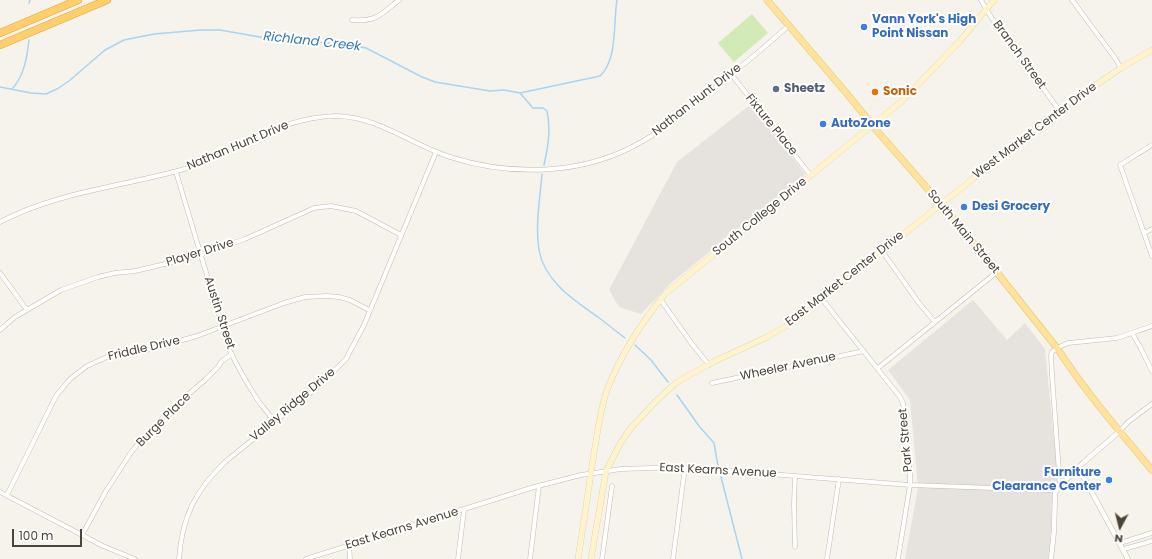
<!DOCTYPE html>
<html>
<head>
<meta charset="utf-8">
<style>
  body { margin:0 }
  #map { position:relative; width:1152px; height:559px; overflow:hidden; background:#f6f3ec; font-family:Poppins,sans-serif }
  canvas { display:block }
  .north { position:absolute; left:1100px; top:507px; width:40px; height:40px; -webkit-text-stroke:3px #fff; paint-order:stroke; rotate:187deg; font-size:11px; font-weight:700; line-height:16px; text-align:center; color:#4b4439 }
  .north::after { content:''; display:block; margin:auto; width:14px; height:18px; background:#4b4439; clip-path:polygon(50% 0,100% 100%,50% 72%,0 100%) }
  .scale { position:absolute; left:12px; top:529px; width:70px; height:18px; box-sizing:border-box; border:2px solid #4b4439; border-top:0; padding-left:5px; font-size:12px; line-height:14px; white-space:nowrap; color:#4b4439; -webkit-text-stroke:3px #fff; paint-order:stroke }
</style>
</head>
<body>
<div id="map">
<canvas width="1152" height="559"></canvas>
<div class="north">N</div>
<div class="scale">100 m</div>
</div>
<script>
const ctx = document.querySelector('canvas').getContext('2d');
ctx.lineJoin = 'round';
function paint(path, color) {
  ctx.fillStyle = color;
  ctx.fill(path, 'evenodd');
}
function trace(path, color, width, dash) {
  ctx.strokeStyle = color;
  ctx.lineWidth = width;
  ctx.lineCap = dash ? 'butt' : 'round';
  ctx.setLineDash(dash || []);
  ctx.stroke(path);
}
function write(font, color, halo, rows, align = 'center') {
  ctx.font = font + ' Poppins,sans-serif';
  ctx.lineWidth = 4;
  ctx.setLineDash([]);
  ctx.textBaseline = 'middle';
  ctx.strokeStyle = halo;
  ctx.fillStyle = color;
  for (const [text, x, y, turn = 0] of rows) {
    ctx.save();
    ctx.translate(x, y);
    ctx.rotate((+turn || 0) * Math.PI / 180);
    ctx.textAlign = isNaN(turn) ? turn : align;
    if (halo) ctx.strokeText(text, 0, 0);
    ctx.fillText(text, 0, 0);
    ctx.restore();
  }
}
paint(new Path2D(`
  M751 104 805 174 671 283 641 314 619 307 609 290 677 162Z
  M973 300 1007 340 1025 323 1045 349 1058 480 1052 494 1051 531 1048 559H905L918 487 910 400 888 370Z`), '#e6e2dd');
paint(new Path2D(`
  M752 14 768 33 734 62 718 43Z`), '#d2eab5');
trace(new Path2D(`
  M29 3 30 0
  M0 87 31 93 46 94 57 89 69 81 105 50 124 40 154 34 201 30H220L277 40 346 44 366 48 422 77 435 82 490 91 504 90 520 93 600 76C618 59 613 23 617 0
  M12 89C24 76 27 58 29 40
  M520 93 533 108H543L547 111C551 130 548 147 544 165
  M542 174C540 198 535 226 539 250 544 281 575 301 598 317 607 324 616 331 625 338
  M635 345 651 360 668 382
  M677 395 699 426 714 443 718 466
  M721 477 742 559`), '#a9d4f2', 1.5);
const minor = new Path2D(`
  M981 0 991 17 1059 110
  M1072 0 1115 58 1121 68
  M352 20C377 22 381 14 399 0
  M731 74 811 176
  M1152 145 1120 165 1152 256
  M176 172 229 349C238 368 248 385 259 402 264 409 270 414 274 422
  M0 222C61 190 130 186 195 166 207 162 219 155 230 149 264 133 299 116 337 116 379 117 412 145 450 157 513 177 586 175 643 141 672 124 697 102 723 81 745 63 768 45 789 25
  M1144 233 1152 229
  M882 251 919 303 935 322
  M0 273 27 310
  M660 299 692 344 709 365
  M822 299 900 397 903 403 910 473V485L898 559
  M0 330 15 317 61 290 98 277 115 273 135 271 191 258 245 239 314 208 331 206 356 211 401 235
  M1132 333 1140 347 1152 371
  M878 368 997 272
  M712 383 864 351
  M1120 431 1128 422 1152 404
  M795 476 794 504 795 547
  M0 492 103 546 135 559
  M7 495 56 396 70 379 87 366 107 357 121 354 147 350 197 336 284 303 305 297 327 296 339 297 350 300 369 310
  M82 535 106 491 130 454 141 440 170 410 205 380 217 368 222 361 232 354
  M1120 543 1152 533
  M349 545 350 559
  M1124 549 1152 541
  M179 559C182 517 195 491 225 462L320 385 346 359 364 325 436 152
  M306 559 534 487 581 475 621 469 680 467 910 485 1050 490 1060 486 1052 375 1051 356 1052 352 1057 348 1068 343 1117 338 1152 326
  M458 559 464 510
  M530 559 539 486
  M602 559 612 486
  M673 559 685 467
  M827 559 839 479`);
const tertiary = new Path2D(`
  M1077 470 1083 476 1128 559
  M1051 559 1054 530 1055 493 1060 486 1084 462 1120 431`);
const secondary = new Path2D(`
  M578 559C584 522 589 484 595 447 598 428 601 408 607 390 621 354 641 323 665 294L902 101 960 41 994 0
  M591 559 606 471 620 444 630 429 656 401 677 382 713 362 767 337 795 321 1059 110 1121 68 1152 50`);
const primary = new Path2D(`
  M767 0 848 95 878 132 960 226 1057 348C1085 391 1119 431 1152 470`);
const motorway = new Path2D(`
  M0 33 78 0
  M0 45 107 0`);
trace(minor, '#c2bbae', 5);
trace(tertiary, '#c2bbae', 5.5);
trace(secondary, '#d6c79b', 6);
trace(primary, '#e6c16a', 7);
trace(motorway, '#e0a43c', 8);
trace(minor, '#fff', 4);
trace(tertiary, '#fff', 4.5);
trace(secondary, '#fff3cd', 5.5);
trace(primary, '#ffe39c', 6);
trace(motorway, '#ffcf6e', 7);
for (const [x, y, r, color] of [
  [864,27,4,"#3f7fe0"],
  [776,89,4,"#5c6f8a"],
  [875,92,4,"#e8710a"],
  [823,124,4,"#3f7fe0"],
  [964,207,4,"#3f7fe0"],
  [1109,480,4,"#3f7fe0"]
]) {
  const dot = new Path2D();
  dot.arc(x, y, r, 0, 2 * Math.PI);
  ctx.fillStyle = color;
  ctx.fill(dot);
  trace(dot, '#fff', 1.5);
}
write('bold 12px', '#366cbe', '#fff', [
  ["Vann York's High",872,20],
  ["Point Nissan",872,34],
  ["AutoZone",831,124],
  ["Desi Grocery",972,207],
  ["Furniture",1101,473,"right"],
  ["Clearance Center",1101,487,"right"]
], 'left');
write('12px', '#4b4439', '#fff', [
  ["Branch Street",1019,55,54],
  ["Nathan Hunt Drive",697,100,-38],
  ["Fixture Place",771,125,51],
  ["West Market Center Drive",1035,131,-37],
  ["Nathan Hunt Drive",238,146,-23],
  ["South College Drive",760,217,-39],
  ["South Main Street",963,232,50],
  ["Player Drive",200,253,-17],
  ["East Market Center Drive",845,279,-38],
  ["Austin Street",219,313,72],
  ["Friddle Drive",144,349,-13],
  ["Wheeler Avenue",788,367,-12],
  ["Valley Ridge Drive",293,405,-40],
  ["Burge Place",164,420,-45],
  ["Park Street",906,440,-95],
  ["East Kearns Avenue",718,471,3],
  ["East Kearns Avenue",402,529,-17]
]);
write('bold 12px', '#4e5e75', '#fff', [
  ["Sheetz",784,89]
], 'left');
write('bold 12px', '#c56008', '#fff', [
  ["Sonic",883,92]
], 'left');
write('italic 13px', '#2e7ab2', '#fff', [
  ["Richland Creek",312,42,6]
]);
</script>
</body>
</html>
